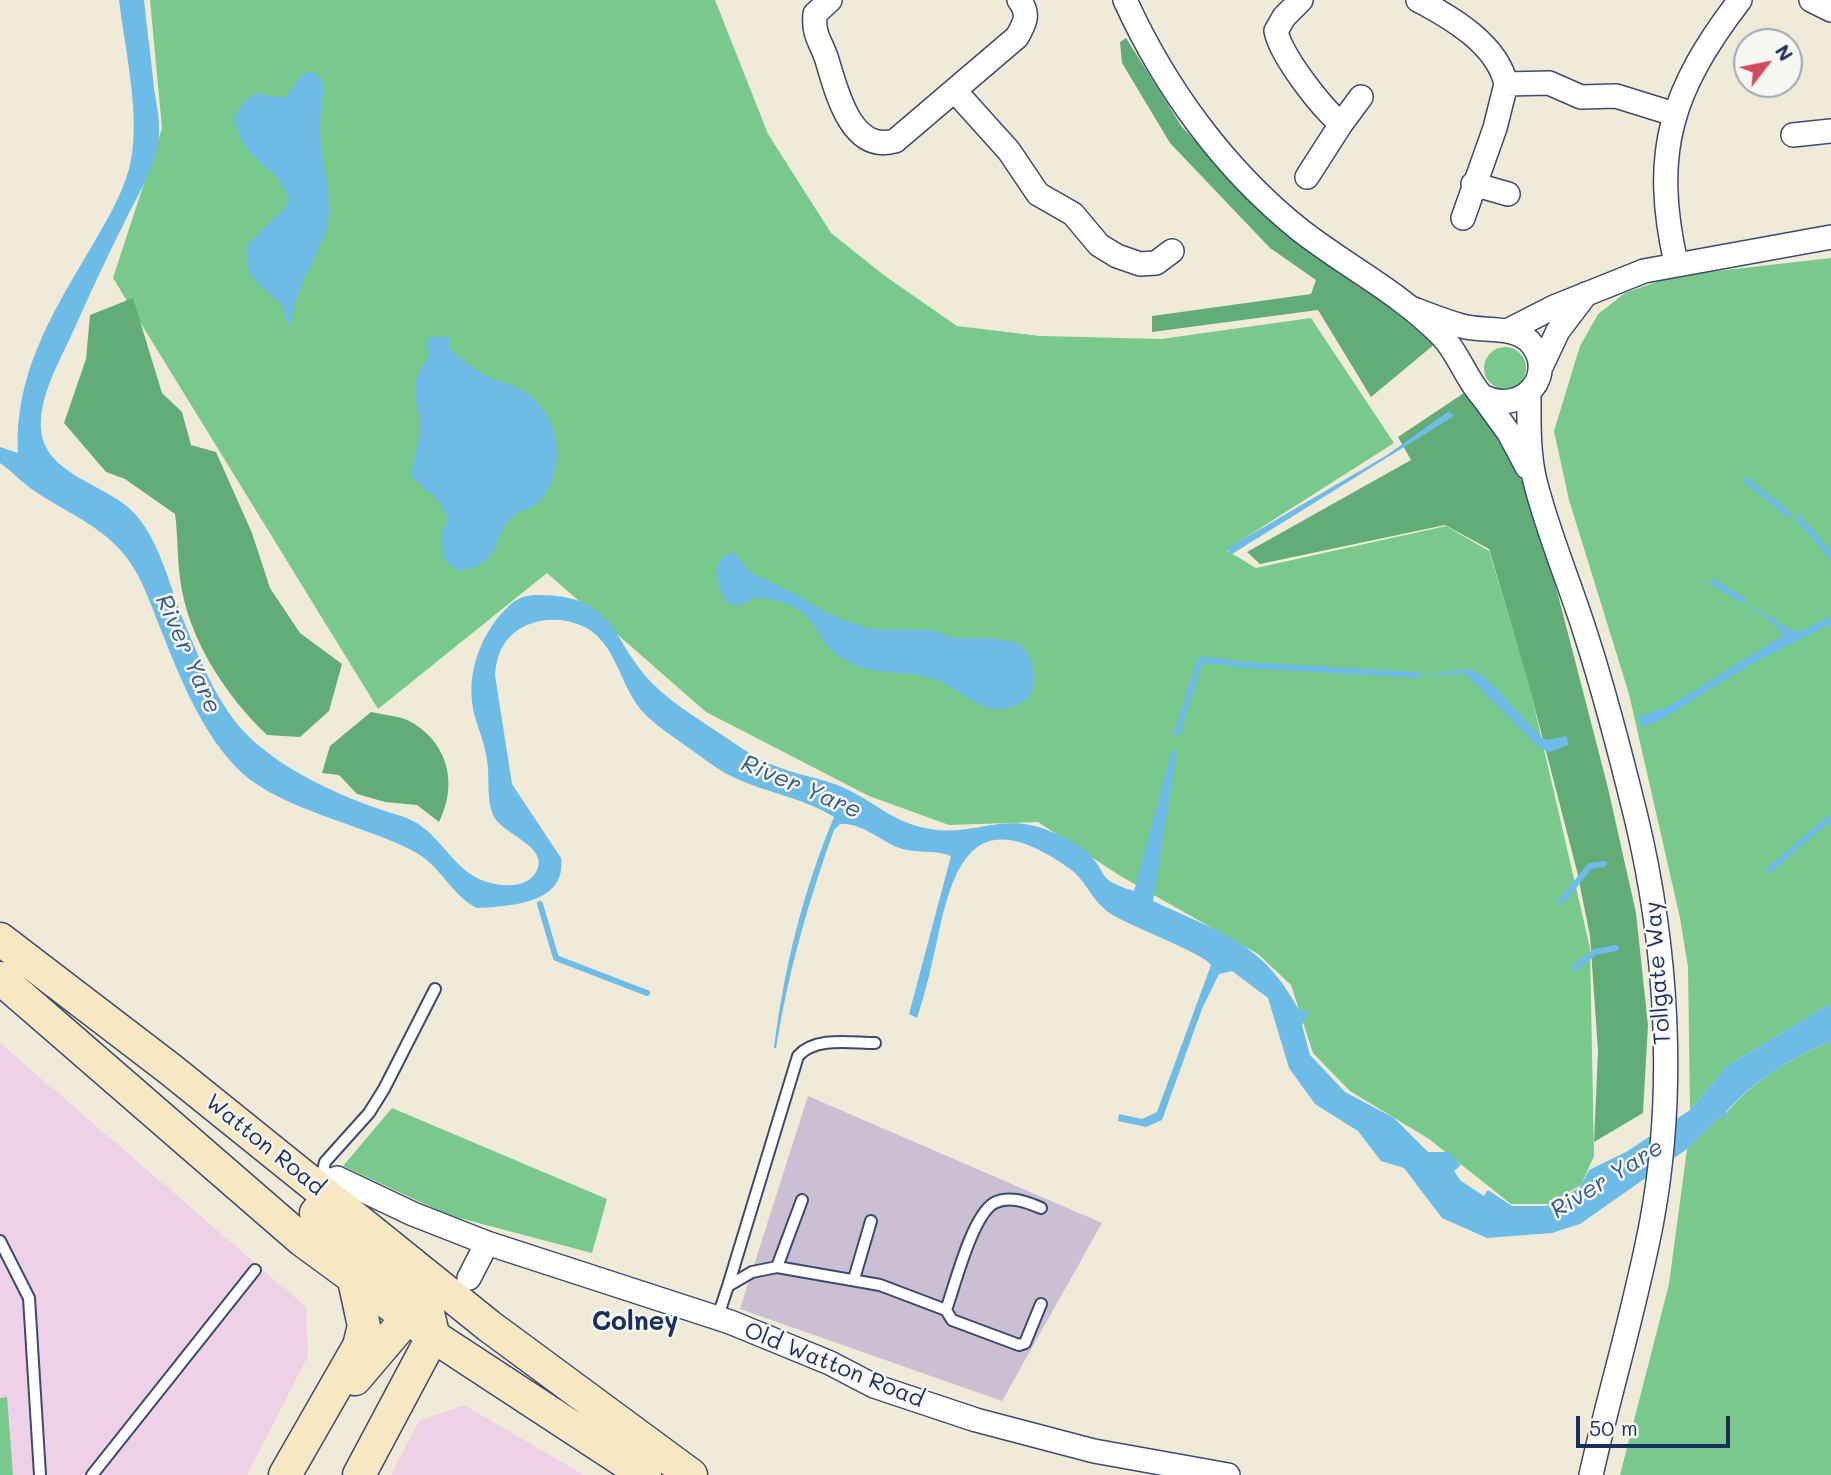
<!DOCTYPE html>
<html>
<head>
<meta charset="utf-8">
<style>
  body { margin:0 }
  #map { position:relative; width:1831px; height:1475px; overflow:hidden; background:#f0ebd9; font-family:Mali,sans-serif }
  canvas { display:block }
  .north { position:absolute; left:1733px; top:28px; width:70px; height:70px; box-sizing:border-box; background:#f6f6f2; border:2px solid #9ea6b7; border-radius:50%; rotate:58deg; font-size:19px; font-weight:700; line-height:28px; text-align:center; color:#1b2f5e }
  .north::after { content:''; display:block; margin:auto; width:24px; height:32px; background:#d1495b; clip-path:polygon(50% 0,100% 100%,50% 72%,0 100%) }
  .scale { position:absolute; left:1576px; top:1416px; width:154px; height:32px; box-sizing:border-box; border:4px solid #1b2f5e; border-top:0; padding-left:9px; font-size:21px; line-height:24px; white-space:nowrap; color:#1b2f5e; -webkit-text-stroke:5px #f6f6f2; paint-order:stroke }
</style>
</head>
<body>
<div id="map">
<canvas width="1831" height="1475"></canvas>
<div class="north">N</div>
<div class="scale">50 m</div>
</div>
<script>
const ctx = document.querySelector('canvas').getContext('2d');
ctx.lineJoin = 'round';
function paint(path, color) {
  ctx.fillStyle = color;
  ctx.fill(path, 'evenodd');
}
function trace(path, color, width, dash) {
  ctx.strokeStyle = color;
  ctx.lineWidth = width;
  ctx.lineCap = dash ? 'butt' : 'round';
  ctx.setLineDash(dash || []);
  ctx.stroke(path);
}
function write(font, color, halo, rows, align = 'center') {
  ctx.font = font + ' Mali,sans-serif';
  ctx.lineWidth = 5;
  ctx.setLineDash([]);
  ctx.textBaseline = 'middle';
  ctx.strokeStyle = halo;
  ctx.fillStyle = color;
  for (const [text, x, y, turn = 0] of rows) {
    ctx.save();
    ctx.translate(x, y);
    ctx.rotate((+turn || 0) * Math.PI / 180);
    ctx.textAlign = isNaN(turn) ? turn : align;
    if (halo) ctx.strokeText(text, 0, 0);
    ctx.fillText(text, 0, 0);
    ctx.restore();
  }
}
paint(new Path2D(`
  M0 1043 306 1307 308 1356 247 1475H0Z
  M464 1405 584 1475H391L419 1421Z`), '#eed0e7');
paint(new Path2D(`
  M808 1096 1102 1223 1002 1401 740 1309Z`), '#ccbed3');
paint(new Path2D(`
  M150 0H715L768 134 831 233 885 276 957 326 1040 336 1161 339 1311 318 1394 443 1226 550 1256 568 1446 526 1489 551 1528 680 1590 948 1594 1156 1581 1185 1548 1204H1511L1429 1139 1350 1091 1313 1053 1291 985 1258 954 1122 877 1038 822 949 825 869 796 706 712 547 573 378 709 113 278 162 128Z
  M1831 258V1003L1727 1066 1690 1110 1688 967 1680 918 1629 694 1569 500 1554 431 1580 346 1598 314 1625 293 1673 276Z
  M1484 368a21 21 0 1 1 42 0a21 21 0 1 1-42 0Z
  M1831 1041V1475H1620L1669 1284 1687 1149 1722 1115 1728 1120 1726 1113C1753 1081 1793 1057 1831 1041Z
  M392 1108 607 1199 592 1253 448 1215 343 1166Z
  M7 1397 13 1475H0V1398Z`), '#78c98b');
paint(new Path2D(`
  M1126 38 1182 127 1287 235 1414 323 1436 343 1371 397 1318 310 1152 332V316L1311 294 1316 280 1270 248 1170 143 1122 63 1120 42Z
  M133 298 162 393 182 412 191 445 216 452 252 533 270 588 300 633 342 664 329 711 300 737 267 735C225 695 187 637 180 578 177 557 178 535 175 514L125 479 106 472 64 423 86 359 90 315Z
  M1464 393 1497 432 1516 465 1543 537 1608 788 1636 913 1648 1025 1643 1113 1594 1142 1598 1051 1590 936 1577 871 1527 678 1489 549 1445 525 1260 564 1247 552 1411 460 1398 437Z
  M371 712C383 715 403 716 413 723 450 746 457 786 439 822L417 805 385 802 357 794 339 775 322 773 330 746Z`), '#62ad77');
paint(new Path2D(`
  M119 0H144C147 29 151 59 154 88 156 102 160 119 159 133 157 162 141 190 128 215 108 255 89 295 71 336 59 362 43 390 41 419 36 476 109 482 137 516 160 544 169 583 182 617 197 653 213 694 238 725 275 769 347 800 401 816 436 826 447 862 477 878 495 887 528 891 537 870 549 846 501 834 493 815 486 798 490 777 487 760 485 744 479 731 475 717 465 680 477 642 501 614 513 601 520 595 538 595 618 595 610 641 654 685 674 705 702 721 725 737 740 747 757 759 773 765 794 774 816 777 837 785 874 799 892 825 937 830 977 834 1004 813 1047 830 1059 835 1076 842 1086 851 1111 875 1093 878 1134 891L1172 750 1177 751 1153 901C1220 933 1262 941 1299 1010L1309 1011 1302 1025 1310 1055 1345 1092 1394 1118 1428 1152H1448L1461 1165 1454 1171 1461 1181 1484 1196 1488 1190 1512 1206H1545L1553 1203 1580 1187 1589 1170 1626 1152 1690 1110 1727 1066 1831 1003V1041C1793 1057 1753 1081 1726 1112L1728 1121 1722 1115 1687 1149 1580 1224 1552 1233 1487 1238 1442 1218 1404 1168 1381 1161 1358 1131 1315 1104 1289 1068 1268 998 1232 971 1219 974 1202 1009 1162 1120 1146 1127 1118 1121 1119 1114 1142 1119 1157 1112 1211 965C1204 953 1128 926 1108 912 1093 901 1087 884 1074 872 1065 865 1053 857 1043 852 967 811 951 879 938 936 932 964 926 991 917 1018L909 1014 951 856C936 850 922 853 907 850 883 845 865 822 840 824L834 830C808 902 788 973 776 1048H774C784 968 803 891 834 817 800 796 760 792 725 773 712 765 699 755 686 746 672 736 655 725 644 713 617 684 617 635 574 623 559 618 542 619 527 625 505 635 497 652 495 675L512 784 561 858C567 904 510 906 477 908 452 896 440 865 415 852 365 825 282 810 241 772 203 736 180 678 161 630 151 606 143 579 127 558 103 526 65 512 33 490 21 482 12 471 0 463V447L18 453C14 376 51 315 89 251 104 225 121 198 129 169 142 120 125 51 119 0Z
  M307 71 317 74 323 83C324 99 320 115 320 131 321 159 335 207 326 232 313 266 292 294 290 330 287 322 285 311 280 304 259 281 244 282 247 245L284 209 289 198C275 162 244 165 234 118L243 103 256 93 284 98C294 90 296 79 307 71Z
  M430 337H449L451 351C462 359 474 369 486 376 495 381 507 383 516 387 546 400 563 437 555 468 552 481 547 497 535 505 530 509 521 510 516 514 486 538 509 562 458 571L444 559 441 535 448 519C439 495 427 493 411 476 413 462 417 450 419 437 425 400 401 394 429 356L426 343Z
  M1449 411 1454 416 1232 554 1226 549 1387 455Z
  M733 552 751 573 801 597 826 613 869 629 932 630 953 638H988L1019 643C1035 664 1039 674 1029 698 1019 704 1006 711 994 709 971 706 954 684 931 678 902 670 870 676 843 659 829 651 823 640 815 627 801 605 779 599 755 597L740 606 727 603C716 585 708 560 733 552Z
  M1742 600 1791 630 1801 631 1831 616V624L1753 663 1659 721 1641 727 1638 717 1669 706 1782 636V631Z
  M1470 669 1487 679 1541 737 1548 740 1566 736 1569 745 1550 752 1541 749 1465 674 1417 675Z`), '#6dbce7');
trace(new Path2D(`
  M1746 480 1788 514
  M1798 518 1831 556
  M1713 582 1742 600
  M1231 664 1417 675
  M1177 733 1200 660 1226 662
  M1769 870 1831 817
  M1561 902 1590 866 1604 864
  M540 904 556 958 647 993
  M1574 968 1595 952 1616 948`), '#6dbce7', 6);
const lane = new Path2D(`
  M337 1178 323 1170 325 1162 369 1113 384 1089 435 989
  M0 1241 29 1298 40 1475
  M777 1267 802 1200
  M854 1279 871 1221
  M728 1286 798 1056C816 1036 851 1043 875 1043
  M946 1310 952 1320 1019 1345 1025 1343 1041 1304
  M717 1319 728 1286 752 1272 777 1267 880 1285 946 1310C955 1285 972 1216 994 1203 1009 1195 1027 1202 1041 1208
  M92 1475 255 1270`);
const street = new Path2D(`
  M830 0 815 14C813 36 821 41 827 60 837 93 851 153 895 141L1017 37C1025 23 1030 14 1019 0
  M1125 0C1165 88 1224 169 1300 230 1346 266 1400 293 1441 335 1459 353 1465 378 1482 396 1524 417 1559 372 1529 341 1512 325 1482 332 1462 326 1444 321 1427 314 1411 308
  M1301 0 1284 17 1276 31C1281 56 1321 107 1341 124L1307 177
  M1418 0C1452 18 1497 44 1506 84L1549 83 1581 97 1616 96 1674 114
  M1811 0 1831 10
  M955 91 1009 151 1038 194 1073 214 1099 245 1117 256 1140 264 1156 263 1172 251
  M1341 124 1361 97
  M1793 135 1831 131
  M1473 184 1508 194
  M1463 218 1495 128 1506 84
  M1676 263C1651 152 1671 90 1740 0
  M1507 331 1554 307 1644 271 1831 237
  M1540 369 1558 331 1586 294
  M1529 393C1529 422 1528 452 1535 481 1548 533 1570 584 1586 635 1605 694 1621 756 1636 817 1667 946 1676 1089 1652 1220 1636 1306 1610 1390 1591 1475
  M1482 396 1509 433 1527 467
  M337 1178 413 1214 487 1243 730 1322 830 1363 874 1386 976 1420 1094 1451 1228 1475
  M469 1278 487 1243`);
const secondary = new Path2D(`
  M0 939 170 1069 489 1326 691 1475
  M0 978 302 1240 433 1336 645 1475
  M316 1213 404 1284 428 1313 433 1334
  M355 1379 407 1318
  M285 1475 359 1346 364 1326 354 1280
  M359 1475 433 1336`);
trace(lane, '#3b4b70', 14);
trace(street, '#3b4b70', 26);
trace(secondary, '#3b4b70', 35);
trace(lane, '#fff', 10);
trace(street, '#fff', 23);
trace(secondary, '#f7e8c3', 32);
write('23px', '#1b2f5e', '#f6f6f2', [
  ["Tollgate Way",1658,973,-94],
  ["Watton Road",265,1145,39],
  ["Old Watton Road",834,1365,22]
]);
write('italic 24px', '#345987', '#f6f6f2', [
  ["River Yare",188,654,66],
  ["River Yare",801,787,23],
  ["River Yare",1607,1179,-32]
]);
write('bold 26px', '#1b2f5e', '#f6f6f2', [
  ["Colney",635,1322]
]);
</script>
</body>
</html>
